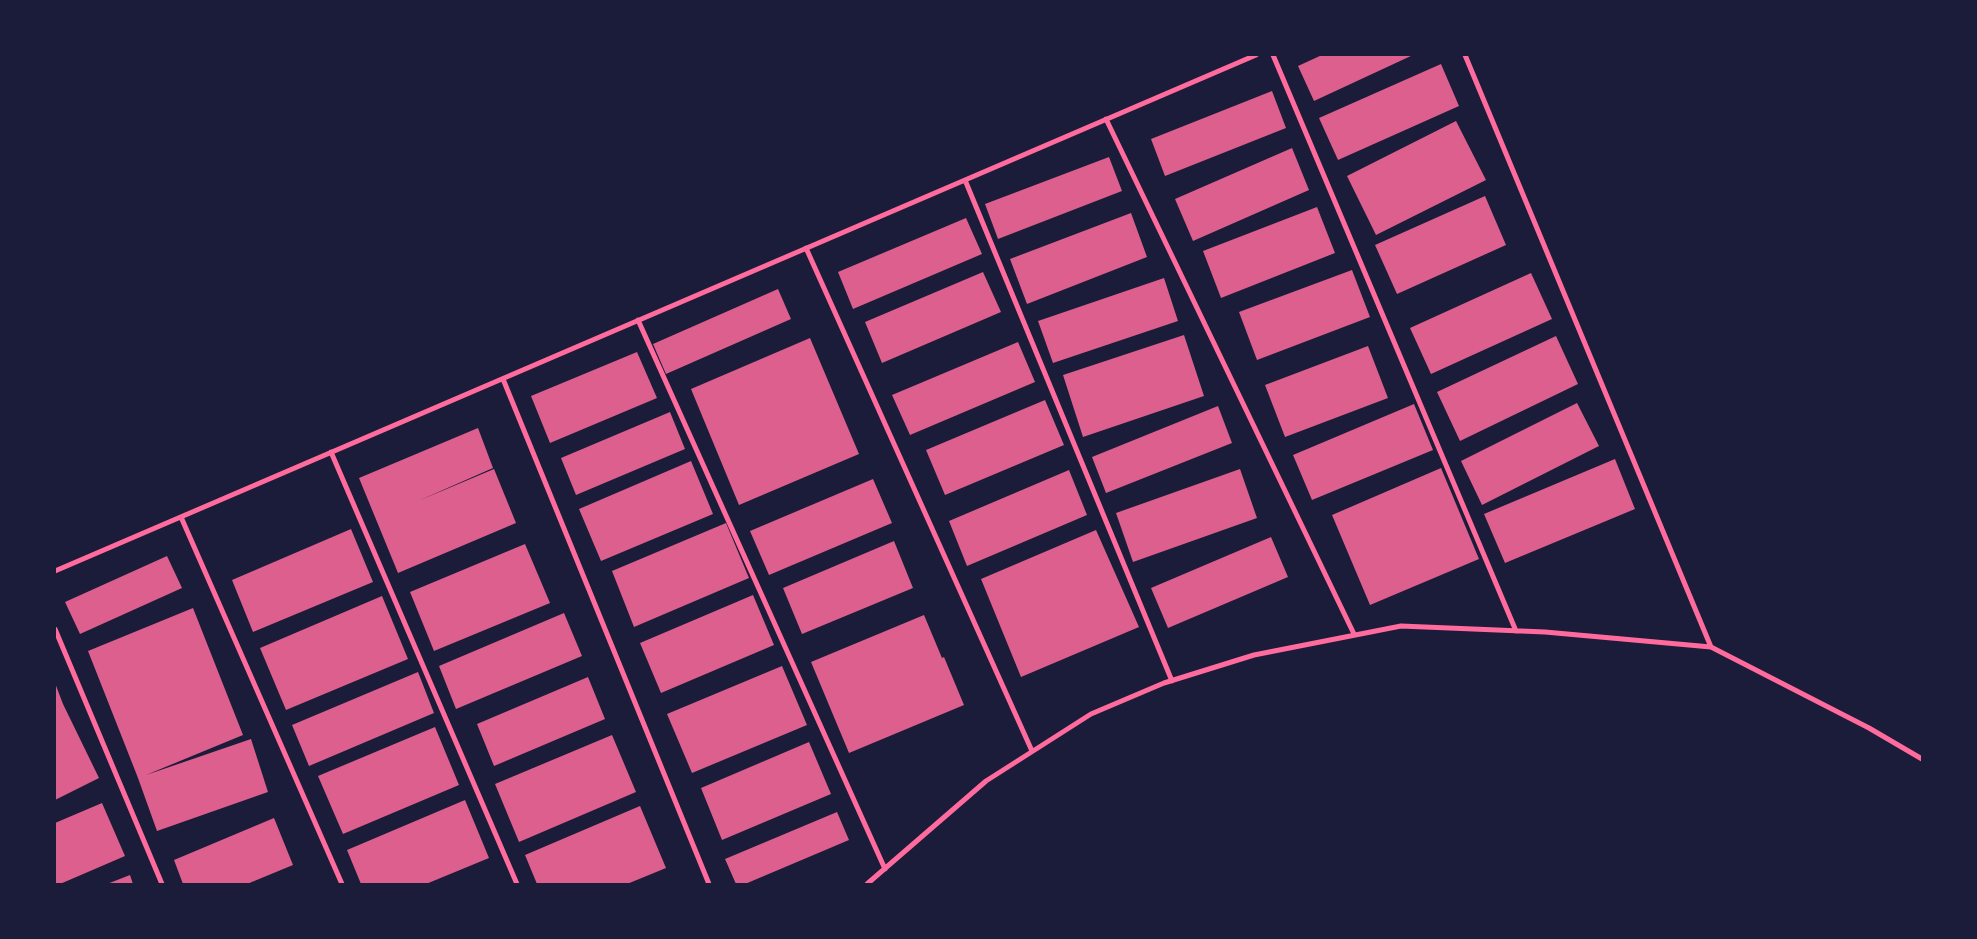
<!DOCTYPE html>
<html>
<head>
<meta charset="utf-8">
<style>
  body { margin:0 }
  #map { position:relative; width:1977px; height:939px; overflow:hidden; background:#1b1b3a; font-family:"PT Sans",sans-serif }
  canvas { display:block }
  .frame { position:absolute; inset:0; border:56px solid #1b1b3a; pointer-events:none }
</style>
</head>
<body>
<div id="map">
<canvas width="1977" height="939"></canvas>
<div class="frame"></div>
</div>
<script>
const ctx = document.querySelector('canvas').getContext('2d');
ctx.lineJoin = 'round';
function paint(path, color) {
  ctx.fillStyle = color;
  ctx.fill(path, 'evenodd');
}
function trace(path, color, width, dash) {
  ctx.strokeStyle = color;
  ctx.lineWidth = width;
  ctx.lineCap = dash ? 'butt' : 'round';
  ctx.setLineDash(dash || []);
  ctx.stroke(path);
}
paint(new Path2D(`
  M1322 55H1413L1314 101 1298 66Z
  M1441 64 1459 106 1338 160 1319 118Z
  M1272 91 1286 128 1165 176 1151 139Z
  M1456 121 1486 180 1376 235 1347 176Z
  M1292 148 1309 190 1193 241 1175 199Z
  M1109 157 1122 191 998 239 985 204Z
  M1485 196 1506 245 1397 294 1375 245Z
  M1317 207 1335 253 1221 298 1203 251Z
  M1131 213 1147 257 1027 304 1010 259Z
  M966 218 982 254 853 309 838 272Z
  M1352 270 1370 317 1257 360 1239 312Z
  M983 272 1001 312 882 363 865 322Z
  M1531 273 1552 319 1431 374 1410 328Z
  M1164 278 1178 321 1053 363 1038 321Z
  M778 289 791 319 666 374 653 344Z
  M1184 335 1204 396 1083 437 1063 375Z
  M1556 336 1578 384 1460 441 1437 392Z
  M810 338 859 454 739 505 691 389Z
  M1018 342 1035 382 910 435 892 395Z
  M1368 346 1388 398 1285 437 1265 385Z
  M637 352 657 398 550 443 531 396Z
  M1045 400 1064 445 945 495 926 450Z
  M1577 403 1599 446 1482 505 1461 461Z
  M1414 404 1433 450 1312 500 1293 455Z
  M1218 406 1232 443 1106 493 1092 457Z
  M670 412 685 449 576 495 561 458Z
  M478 428 493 468 418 501 494 469 516 523 398 573 359 478Z
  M1615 459 1635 509 1505 563 1484 514Z
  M691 461 713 514 601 561 579 509Z
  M1441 468 1479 559 1370 605 1332 515Z
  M1240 469 1257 518 1133 562 1116 513Z
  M1069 470 1087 515 967 566 949 521Z
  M873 479 892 523 769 575 750 531Z
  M726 523 749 578 634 627 612 571Z
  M351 529 373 582 253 632 232 580Z
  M1096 530 1139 627 1021 677 981 579Z
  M1271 537 1288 577 1168 628 1151 588Z
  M894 541 913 588 802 634 783 588Z
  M525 544 550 603 434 651 410 592Z
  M167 556 182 588 80 634 65 602Z
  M753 595 774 645 661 693 640 643Z
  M382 596 408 659 286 710 260 648Z
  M193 608 243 735 146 775 251 739 268 792 157 831 138 778 88 651Z
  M564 613 582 656 456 709 439 666Z
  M924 615 942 658 944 657 964 705 849 753 811 662Z
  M782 666 807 725 692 773 667 714Z
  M418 672 434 713 309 766 292 725Z
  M588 677 605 719 494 766 477 724Z
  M55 683 63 704 99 778 55 800Z
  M435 727 459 785 343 834 318 776Z
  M612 735 636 792 519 842 495 784Z
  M809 742 831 794 722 840 701 788Z
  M465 800 489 858 426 884H361L347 850Z
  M102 803 125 856 60 884H55V823Z
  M640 806 666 868 627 884H537L525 855Z
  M837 812 849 840 745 884H736L725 859Z
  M274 818 293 865 247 884H183L174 860Z
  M130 875 133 884H107Z`), '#dd5f8e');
trace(new Path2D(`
  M1273 55 1516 631
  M1465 55 1711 647
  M1106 119 1354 634
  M965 180 1172 681
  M806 248 1032 751
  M638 320 885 869
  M503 379 709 884
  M331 452 517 884
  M181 517 342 884
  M55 571 1256 55
  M55 629 162 884
  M867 884 986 781 1091 714 1164 683 1254 655 1401 626 1545 632 1711 647 1869 728 1922 759`), '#ff6b9d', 5);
</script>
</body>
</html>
